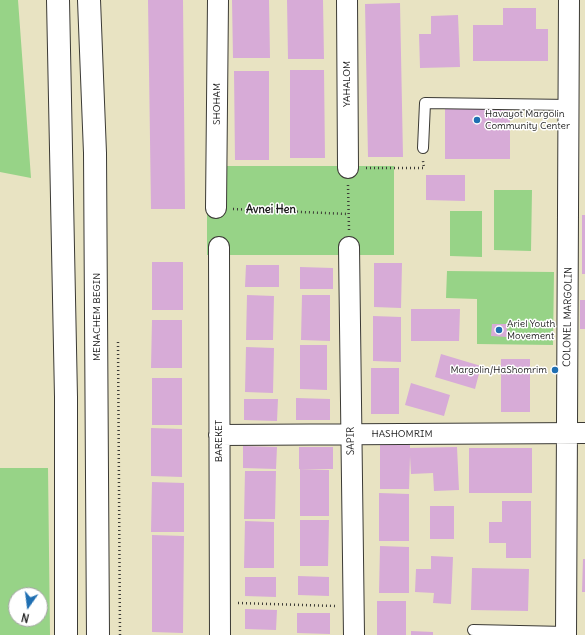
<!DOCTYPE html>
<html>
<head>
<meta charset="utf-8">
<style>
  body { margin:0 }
  #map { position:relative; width:585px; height:635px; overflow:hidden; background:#e8e3c2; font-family:Delius,sans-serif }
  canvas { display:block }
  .north { position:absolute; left:8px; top:587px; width:40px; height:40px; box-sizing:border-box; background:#fff; border:1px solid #a4a4a4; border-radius:50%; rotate:194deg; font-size:11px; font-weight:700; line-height:16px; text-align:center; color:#1c1c1c }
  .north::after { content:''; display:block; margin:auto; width:14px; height:18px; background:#1f6fb2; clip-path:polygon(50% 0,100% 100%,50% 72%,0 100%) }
</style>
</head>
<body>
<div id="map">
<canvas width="585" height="635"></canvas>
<div class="north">N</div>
</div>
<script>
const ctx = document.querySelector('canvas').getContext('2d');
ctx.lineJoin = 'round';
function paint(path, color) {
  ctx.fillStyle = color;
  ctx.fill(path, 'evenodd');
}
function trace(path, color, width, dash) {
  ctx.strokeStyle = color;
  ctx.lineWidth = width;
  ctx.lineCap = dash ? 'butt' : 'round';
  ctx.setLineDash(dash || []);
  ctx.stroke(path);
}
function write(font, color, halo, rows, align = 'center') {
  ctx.font = font + ' Delius,sans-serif';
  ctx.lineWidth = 3;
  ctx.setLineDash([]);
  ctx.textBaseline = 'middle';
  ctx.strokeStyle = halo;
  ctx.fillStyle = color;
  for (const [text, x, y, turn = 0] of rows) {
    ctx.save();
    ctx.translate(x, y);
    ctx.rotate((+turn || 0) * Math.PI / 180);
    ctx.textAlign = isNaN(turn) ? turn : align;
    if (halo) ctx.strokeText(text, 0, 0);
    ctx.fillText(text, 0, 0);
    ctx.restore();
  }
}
paint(new Path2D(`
  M0 0H18L31 178 0 172Z
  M207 166H394V255H207Z
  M494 190H532L531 251 494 250Z
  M450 211H482V257L450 256Z
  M447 271 554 272 553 345 477 344V299L446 298Z
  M0 468H48L50 635H0ZM16 595H40V619H16Z`), '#97d387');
paint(new Path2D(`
  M148 0H183L185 209H151Z
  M232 0H269L270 58H233Z
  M287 0H323L324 59H288Z
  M400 3 403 157H368L365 4Z
  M503 8H536V29H548V61H473V25H503Z
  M458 15 460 67 420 68 419 34H431V16Z
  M290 70H324L325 158H290Z
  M234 71H269V160H235Z
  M445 106H510V159H445Z
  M426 175H465V201L426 200Z
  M582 215H585V274H582Z
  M152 262H183V310H152Z
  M374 263H402L401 308 374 307Z
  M246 265H279V287H245Z
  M300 267 333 268V289H300Z
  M247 295 274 296 273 340H246Z
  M302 295H330V341L301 340Z
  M580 300H585V329H580Z
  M411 309H460L459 341H411Z
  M373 316 401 317V362L373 361Z
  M152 320H182V368H151Z
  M492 324H507V337L491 336Z
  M300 345H327V390L300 389Z
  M246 347 274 348 273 393 245 392Z
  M441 354 481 366 475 389 435 377Z
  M501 359H530V412H501Z
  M371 368H399V414H371Z
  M152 378H182V425H152Z
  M411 383 450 395 444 416 405 405Z
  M296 398 330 399V420H296Z
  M244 399H278L277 421 244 420Z
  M151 428 182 429V477L151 476Z
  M380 442H410V448L457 447 459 490 434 491 433 473 411 474 410 456 409 489H380Z
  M243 446 277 447 276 469 243 468Z
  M299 447H333V469H299Z
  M469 448H532V493H469Z
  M300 469 329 470V516H300Z
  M245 471H276L275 519H244Z
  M152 482 184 483V532H151Z
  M379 493 409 494V541H379Z
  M502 501H531V558H506V543H489V522H502Z
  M430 506H454V539H430Z
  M300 520H329L328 566H300Z
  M245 521 274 522V568H244Z
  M152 535 184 536 183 633 152 632Z
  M380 546 409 547V593H379Z
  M431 556 453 557 451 604 433 603 434 593 415 592 416 569H431Z
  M583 559H585V592H582Z
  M472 568 529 569 528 611 471 610Z
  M298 576 329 577V596L298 595Z
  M245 577H276V597L245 596Z
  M377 601H406V635H377Z
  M245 609 277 610 276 630 245 629Z
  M297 613H330V634L297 633Z
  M411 631 433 632V635H411Z`), '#d7abd7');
const lane = new Path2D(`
  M423 148 425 103 570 105
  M473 630 566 632`);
const street = new Path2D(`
  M347 0 348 168
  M216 208 218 0
  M219 247 220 635
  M349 247 354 635
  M219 435 585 433
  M566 635 569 0`);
const primary = new Path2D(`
  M58 0 66 397V635
  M89 0 95 153 98 635`);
trace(lane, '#3b3a35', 12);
trace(street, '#3b3a35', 22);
trace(primary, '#3b3a35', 24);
trace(new Path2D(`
  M366 168H424L423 161
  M348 185 349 230
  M233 209 348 214
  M118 342 120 635
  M238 603 335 606`), '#3b3a35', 2.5, [1, 3]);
trace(lane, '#fff', 10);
trace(street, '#fff', 20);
trace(primary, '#fff', 22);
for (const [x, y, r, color] of [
  [477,120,4,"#1f6fb2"],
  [499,330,4,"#1f6fb2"],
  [555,370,4,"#1f6fb2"]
]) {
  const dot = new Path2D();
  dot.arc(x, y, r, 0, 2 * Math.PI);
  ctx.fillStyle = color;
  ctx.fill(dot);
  trace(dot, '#fff', 1.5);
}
write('10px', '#1c1c1c', '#fff', [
  ["YAHALOM",347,84,-90],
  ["SHOHAM",217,104,-90],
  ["MENACHEM BEGIN",97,317,-90],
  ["COLONEL MARGOLIN",568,317,-89],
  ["HASHOMRIM",402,434],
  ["BAREKET",219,441,-90],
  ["SAPIR",351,441,-91]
]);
write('10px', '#1c1c1c', '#fff', [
  ["Havayot Margolin",485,114],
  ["Community Center",485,126],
  ["Ariel Youth",507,324],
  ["Movement",507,336],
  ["Margolin/HaShomrim",547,370,"right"]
], 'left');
write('bold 11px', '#1c1c1c', '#fff', [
  ["Avnei Hen",271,210]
]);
</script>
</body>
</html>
